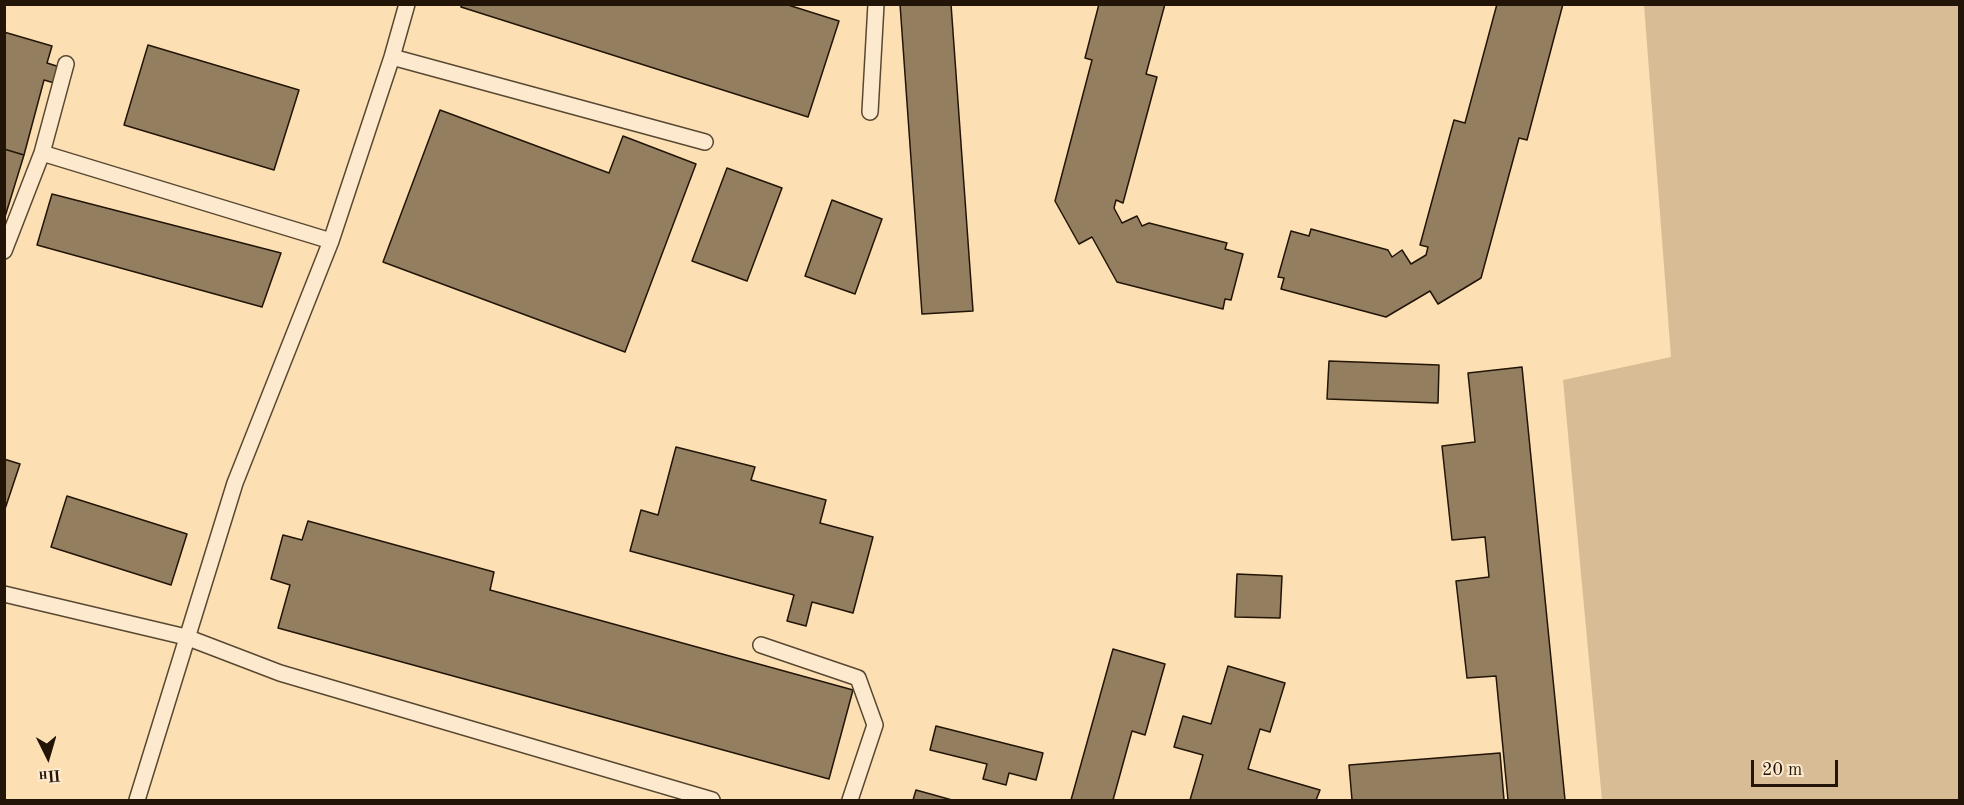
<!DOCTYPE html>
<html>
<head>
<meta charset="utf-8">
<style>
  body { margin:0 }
  #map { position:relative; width:1964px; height:805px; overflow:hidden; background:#fcdfb3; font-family:"Old Standard TT",serif }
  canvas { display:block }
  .frame { position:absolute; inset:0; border:6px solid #221406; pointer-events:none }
  .north { position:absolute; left:18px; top:727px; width:60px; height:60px; -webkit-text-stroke:4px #fdeace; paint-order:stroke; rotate:175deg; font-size:16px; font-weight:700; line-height:24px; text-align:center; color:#221406 }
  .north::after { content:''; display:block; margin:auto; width:21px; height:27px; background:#221406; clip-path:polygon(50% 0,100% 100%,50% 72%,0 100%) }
  .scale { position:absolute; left:1751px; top:760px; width:87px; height:27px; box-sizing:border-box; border:3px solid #221406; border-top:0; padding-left:8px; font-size:18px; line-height:21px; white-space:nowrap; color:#221406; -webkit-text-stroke:4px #fdeace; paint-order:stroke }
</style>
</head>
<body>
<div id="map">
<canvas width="1964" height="805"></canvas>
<div class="frame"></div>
<div class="north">Пн</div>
<div class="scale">20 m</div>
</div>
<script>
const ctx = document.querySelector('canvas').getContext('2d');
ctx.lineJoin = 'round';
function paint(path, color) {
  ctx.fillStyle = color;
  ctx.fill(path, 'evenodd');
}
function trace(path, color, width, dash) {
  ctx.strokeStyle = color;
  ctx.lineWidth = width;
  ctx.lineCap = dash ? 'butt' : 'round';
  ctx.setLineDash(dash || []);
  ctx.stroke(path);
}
paint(new Path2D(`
  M1644 5H1959V800H1602L1563 380 1671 357Z`), '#d7bc96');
const building = new Path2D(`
  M461 4H785L839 21 808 117 461 7Z
  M900 4H951L973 311 922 314Z
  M1099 4H1165L1146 74 1157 77 1123 203 1116 200 1114 208 1122 223 1137 216 1142 226 1149 223 1227 243 1225 249 1243 254 1231 300 1225 299 1223 309 1117 282 1092 237 1079 244 1055 201 1092 60 1085 58Z
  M1497 4H1563L1527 140 1519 138 1481 278 1438 304 1430 291 1386 317 1281 289 1284 278 1278 277 1291 231 1309 236 1311 229 1388 250 1392 257 1402 250 1411 264 1426 255 1428 247 1420 245 1454 120 1465 123Z
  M4 32 52 46 47 63 63 68 58 84 44 80 24 155 4 149Z
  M148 45 299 90 274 170 124 125Z
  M440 110 609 173 623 136 696 164 625 352 383 262Z
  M4 149 24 155 4 220Z
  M727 168 782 188 747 281 692 261Z
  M52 194 281 253 262 307 37 245Z
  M832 200 882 219 855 294 805 276Z
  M1329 361 1439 365 1438 403 1327 399Z
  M1522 367 1565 800H1508L1496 676 1467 678 1456 581 1489 577 1485 537 1452 540 1442 446 1475 442 1468 373Z
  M676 447 755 467 751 480 826 500 820 523 873 537 853 613 812 602 806 626 787 621 794 595 630 551 641 510 658 515Z
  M4 459 20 464 4 512Z
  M67 496 187 534 171 585 51 547Z
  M308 521 494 572 490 590 853 690 829 779 278 628 290 585 271 579 283 535 302 540Z
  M1237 574 1282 576 1280 618 1235 617Z
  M1113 649 1165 664 1145 735 1132 731 1113 800H1071Z
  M1228 666 1285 683 1270 732 1260 729 1248 769 1320 790 1316 800H1190L1203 755 1174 747 1183 716 1211 724Z
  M936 726 1043 753 1036 780 1009 773 1006 785 983 779 987 764 930 750Z
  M1500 753 1504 800H1352L1349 765Z
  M916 790 952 800H913Z`);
paint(building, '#937e60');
trace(building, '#221406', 1.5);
const service = new Path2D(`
  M392 57 705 142
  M870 112 876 4
  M42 153 331 241
  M4 251 42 153 66 64
  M4 594 186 637 280 673 712 800
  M761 645 858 678 875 725 850 800
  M137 800 235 483 331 241 392 57 407 4`);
trace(service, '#584731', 18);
trace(service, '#fdeace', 15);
</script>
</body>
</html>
